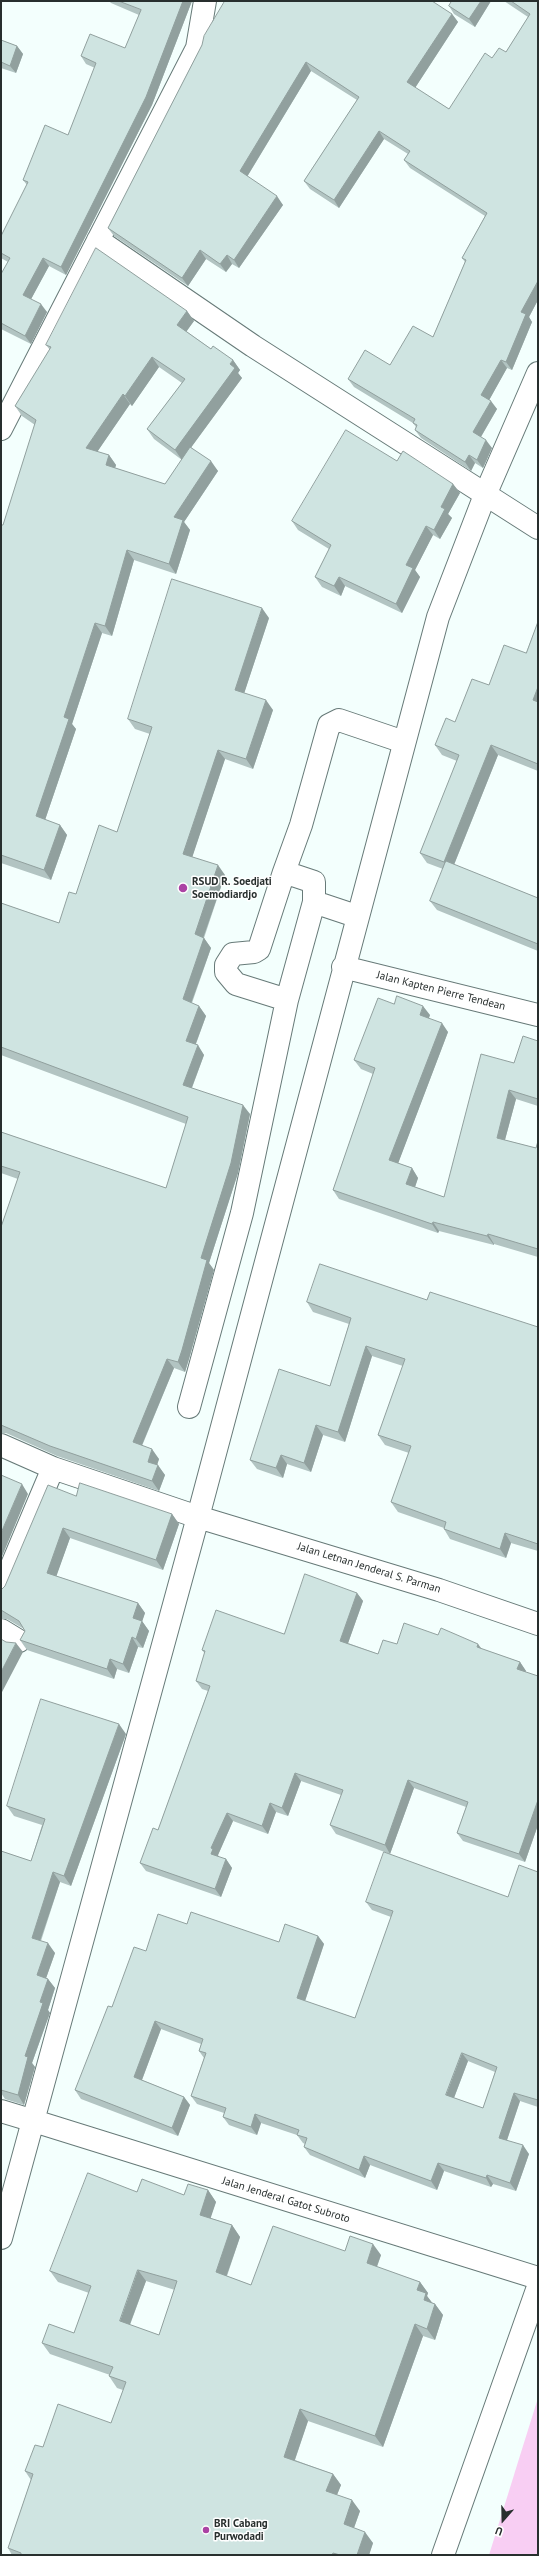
<!DOCTYPE html>
<html>
<head>
<meta charset="utf-8">
<style>
  body { margin:0 }
  #map { position:relative; width:539px; height:2556px; overflow:hidden; background:#f3fffd; font-family:"PT Sans",sans-serif }
  canvas { display:block }
  .frame { position:absolute; inset:0; border:2px solid #282f2e; pointer-events:none }
  .north { position:absolute; left:483px; top:2500px; width:40px; height:40px; -webkit-text-stroke:3px #fff; paint-order:stroke; rotate:200deg; font-size:11px; font-weight:700; line-height:16px; text-align:center; color:#282f2e }
  .north::after { content:''; display:block; margin:auto; width:14px; height:18px; background:#282f2e; clip-path:polygon(50% 0,100% 100%,50% 72%,0 100%) }
</style>
</head>
<body>
<div id="map">
<canvas width="539" height="2556"></canvas>
<div class="frame"></div>
<div class="north">U</div>
</div>
<script>
const ctx = document.querySelector('canvas').getContext('2d');
ctx.lineJoin = 'round';
function paint(path, color) {
  ctx.fillStyle = color;
  ctx.fill(path, 'evenodd');
}
function trace(path, color, width, dash) {
  ctx.strokeStyle = color;
  ctx.lineWidth = width;
  ctx.lineCap = dash ? 'butt' : 'round';
  ctx.setLineDash(dash || []);
  ctx.stroke(path);
}
function write(font, color, halo, rows, align = 'center') {
  ctx.font = font + ' "PT Sans",sans-serif';
  ctx.lineWidth = 3;
  ctx.setLineDash([]);
  ctx.textBaseline = 'middle';
  ctx.strokeStyle = halo;
  ctx.fillStyle = color;
  for (const [text, x, y, turn = 0] of rows) {
    ctx.save();
    ctx.translate(x, y);
    ctx.rotate((+turn || 0) * Math.PI / 180);
    ctx.textAlign = isNaN(turn) ? turn : align;
    if (halo) ctx.strokeText(text, 0, 0);
    ctx.fillText(text, 0, 0);
    ctx.restore();
  }
}
paint(new Path2D(`
  M538 2398V2555H489Z`), '#f8cef3');
const minor = new Path2D(`
  M98 240 253 346 538 528
  M1 429 197 48 205 1
  M284 872 259 949 254 952 233 954 226 965V972L236 984 287 1000
  M356 916 314 902V882L284 872 301 825 329 725 339 720 404 742
  M189 1407 242 1213 287 1000 314 902
  M1 1445 53 1468 198 1517
  M1 1591 53 1468
  M1 1630 19 1641
  M1 2111 34 2121
  M443 2555 538 2287`);
const major = new Path2D(`
  M343 967 538 1015
  M198 1517 439 1590 538 1624
  M34 2121 538 2278
  M1 2238 198 1517 438 617 485 495 538 373`);
trace(minor, '#677a78', 24);
trace(major, '#677a78', 24);
trace(minor, '#fff', 22);
trace(major, '#fff', 22);
paint(new Path2D(`
  M109 1H192L152 105 66 275 49 266 31 299 47 312 31 344 1 329V274L8 262 1 258V236L27 185 23 180 68 135 95 68 86 64 81 56 125 48 139 15 111 3Z
  M491 1 475 27 454 14 449 6Z
  M504 1H538V300L529 317 532 322 512 370 507 368 489 400 497 409 481 437 492 448 483 468 475 463 471 471 421 438 415 430 416 427 413 423 354 387 348 379 390 365 433 337 465 262 462 258 485 216 410 168 404 160 408 154 384 139 339 208 310 189 304 181 357 100 311 71 247 177 283 205 239 268 232 264 226 272 206 259 188 286 114 236 108 228 202 45 452 14 458 22 415 88 449 109 492 58 506 52 528 17Z
  M1 40 17 46 23 54 16 73 1 68Z
  M187 311 194 321 186 331 211 349 233 360 240 370 238 373 242 378 191 447 218 471 184 522 190 530 176 574 134 560 112 636 102 633 72 724 76 729 45 820 60 825 67 835 51 880 1 863V525H3L35 425 22 416 15 406 50 350 46 345ZM159 367 182 383 147 429 154 439 182 460 165 484 115 468 116 465 109 455 97 452 130 404 132 406Z
  M397 461 453 484 460 493 448 514 452 518 440 539 433 535 415 570 420 577 402 613 345 586 341 596 322 587 315 577 329 549 298 530 292 521Z
  M269 618 244 693 273 710 253 769 225 759 192 857 225 875 204 938 211 948 192 1003 199 1006 206 1016 196 1044 204 1055 192 1088 250 1114 238 1173 209 1263 214 1270 189 1359 185 1372 174 1368 142 1446 159 1459 157 1465 165 1475 159 1491 57 1456 6 1433 1 1434V1227L18 1179 1 1173V1132L166 1188 186 1124 1 1055V903L59 923 76 894 117 832 150 734 135 729 128 719Z
  M538 622V771L498 755 454 865 538 898V951L437 910 430 901 443 869 427 863 420 853 457 761 442 755 435 745 455 722 489 685 526 653Z
  M394 1004 430 1015 429 1018 448 1032 398 1163 412 1168 418 1178 415 1187 444 1197 514 1063 538 1041V1106L516 1099 505 1140 536 1148 538 1141V1257L494 1244V1245L439 1231 438 1233 339 1199 333 1190 373 1074 361 1069 354 1060Z
  M427 1300 538 1327V1551L511 1543 506 1558 450 1539 444 1529V1528L398 1512 391 1502 409 1453 385 1445 378 1435 403 1366 372 1356 345 1442 323 1435 311 1472 287 1464 283 1478 257 1469 250 1460 330 1386 349 1324 313 1312 307 1302Z
  M76 1496 172 1514 179 1524 163 1570 70 1538 56 1576 138 1603 145 1613 142 1621 149 1631 143 1648 138 1647 129 1673 117 1669 114 1679 27 1650 20 1640 25 1631 24 1629 7 1619H1V1590L5 1586Z
  M357 1593 363 1601 348 1643 378 1654 397 1644 438 1635 482 1649 520 1662 526 1671 525 1672 538 1676V1825L525 1862 463 1841 457 1833 466 1807 414 1788 390 1854 336 1834 330 1825 341 1795 301 1781 288 1816 276 1812 268 1834 233 1821 218 1855V1857L226 1859 232 1868 221 1897 146 1871 140 1863 158 1830 208 1691 202 1689 196 1681 205 1654 202 1650 284 1634Z
  M126 1734 71 1886 60 1882 41 1941 55 1953 46 1978 48 1979 55 1988 48 2010 50 2013 47 2021 32 2063 35 2067 24 2105 5 2099 1 2093V1851L31 1861 42 1825 14 1816 7 1806Z
  M538 1872V2107L520 2101 507 2140 529 2154 516 2191 493 2184 491 2187 444 2171 437 2190 370 2165 365 2178 310 2155 304 2147 305 2144 303 2143 297 2135 261 2123 257 2135 229 2125 223 2117 224 2113 197 2104 191 2096 204 2058 199 2051 201 2044 161 2029 142 2080 184 2097 190 2105 178 2136 81 2099 75 2090 112 2007 146 1951 187 1924 279 1942 318 1936 324 1944 305 2001 355 2018 391 1917 372 1910 366 1902 508 1897ZM468 2061 495 2072 483 2108 454 2098Z
  M208 2190 216 2202 210 2218 232 2225 240 2237 227 2276 251 2285 345 2251 381 2255 377 2267 420 2282 428 2293 427 2296 432 2303 435 2304 443 2315 435 2340 423 2336 383 2447 308 2421 295 2460 333 2474 341 2485 337 2495 360 2511 354 2528 373 2543 369 2555H12L8 2548 31 2480 25 2471 43 2447 111 2423 123 2390 117 2388 109 2376 110 2375 50 2354 42 2343 74 2333 89 2293 58 2282 50 2271 137 2192 184 2195ZM146 2281 175 2290 159 2335 130 2325Z`), '#b2c4c2');
paint(new Path2D(`
  M183 1H192L152 105 66 275 61 267Z
  M481 1H491L475 27 469 19Z
  M452 14 458 22 413 91 407 82Z
  M17 46 23 54 16 73 10 66Z
  M306 62 311 71 245 180 240 171Z
  M379 131 384 139 339 208 334 200Z
  M277 196 283 205 239 268 234 260Z
  M200 250 206 259 188 286 182 278Z
  M227 255 232 264 226 272 220 264Z
  M43 258 49 266 29 303 23 295Z
  M538 281V300L529 317 532 322 512 370 506 362 521 312Z
  M41 304 47 312 31 344 25 336Z
  M187 311 194 321 184 335 177 325Z
  M152 357 159 367 132 406 125 396Z
  M233 360 240 370 238 373 242 378 182 460 175 450Z
  M501 360 507 368 487 404 481 395Z
  M123 394 130 404 93 458 86 448Z
  M491 401 497 409 479 440 473 432Z
  M486 440 492 448 483 468 477 460Z
  M109 455 116 465 113 475 106 465Z
  M469 455 475 463 471 471 465 462Z
  M211 461 218 471 184 522 190 530 176 574 169 564 174 517Z
  M453 484 460 493 448 514 452 518 440 539 434 530 441 507Z
  M426 526 433 535 415 570 420 577 402 613 396 604 406 565Z
  M127 550 134 560 112 636 105 626Z
  M339 577 345 586 341 596 334 586Z
  M262 608 269 618 242 700 235 690Z
  M95 623 102 633 72 724 76 729 43 826 36 816 64 717Z
  M538 687V707L533 700Z
  M266 700 273 710 253 769 246 759Z
  M491 745 498 755 451 872 444 862Z
  M218 750 225 759 190 864 183 854Z
  M60 825 67 835 51 880 44 870Z
  M218 865 225 875 201 944 195 934Z
  M204 938 211 948 189 1009 183 999Z
  M199 1006 206 1016 193 1051 186 1041Z
  M423 1006 430 1015 426 1024 420 1015Z
  M442 1023 448 1032 396 1169 389 1160Z
  M198 1045 204 1055 189 1095 183 1085Z
  M509 1090 516 1099 503 1147 497 1138Z
  M243 1105 250 1114 238 1173 209 1263 214 1270 189 1359 185 1372 178 1362 201 1258Z
  M412 1168 418 1178 413 1193 406 1184Z
  M433 1222 439 1231 438 1233 432 1224Z
  M488 1234 494 1244V1245L487 1236Z
  M366 1346 372 1356 345 1442 338 1432Z
  M167 1359 174 1368 139 1452 133 1442Z
  M316 1425 323 1435 311 1472 304 1463Z
  M152 1449 159 1459 155 1471 148 1462Z
  M281 1455 287 1464 283 1478 276 1468Z
  M158 1465 165 1475 159 1491 152 1481Z
  M22 1484 28 1494 1 1559V1533Z
  M172 1514 179 1524 163 1570 156 1560Z
  M63 1528 70 1538 54 1583 47 1573Z
  M505 1533 511 1543 506 1558 500 1549Z
  M357 1593 363 1601 346 1649 340 1641Z
  M138 1603 145 1613 140 1628 133 1618Z
  M142 1621 149 1631 143 1648 136 1639Z
  M132 1637 138 1647 129 1673 123 1664Z
  M16 1643 23 1652 1 1694V1672Z
  M478 1644 484 1652 477 1647Z
  M110 1659 117 1669 114 1679 107 1669Z
  M520 1662 526 1671 523 1677 517 1669Z
  M119 1724 126 1734 71 1886 64 1876Z
  M295 1773 301 1781 288 1816 282 1808Z
  M408 1780 414 1788 390 1854 385 1845Z
  M538 1800V1825L525 1862 519 1854Z
  M270 1803 276 1812 268 1834 262 1826Z
  M227 1813 233 1821 218 1855 219 1857 211 1854V1848Z
  M226 1859 232 1868 221 1897 215 1889Z
  M53 1872 60 1882 38 1947 32 1938Z
  M318 1936 324 1944 303 2007 297 1998Z
  M48 1943 55 1953 44 1984 37 1975Z
  M48 1979 55 1988 48 2010 50 2013 47 2021 32 2063 35 2067 24 2105 18 2095 25 2056 40 2002Z
  M155 2021 161 2029 140 2085 134 2077Z
  M462 2053 468 2061 452 2103 446 2095Z
  M514 2093 520 2101 505 2146 499 2138Z
  M184 2097 190 2105 178 2136 172 2128Z
  M255 2114 261 2123 257 2135 251 2127Z
  M523 2145 529 2154 516 2191 510 2183Z
  M364 2156 370 2165 365 2178 359 2170Z
  M438 2163 444 2171 437 2190 431 2181Z
  M487 2175 493 2184 491 2187 486 2178Z
  M208 2190 216 2202 208 2226 200 2215Z
  M232 2225 240 2237 224 2283 216 2272Z
  M373 2244 381 2255 374 2274 367 2263Z
  M138 2270 146 2281 127 2332 120 2321Z
  M420 2282 428 2293 427 2296 434 2305 431 2311 417 2290Z
  M435 2304 443 2315 435 2340 427 2329Z
  M415 2324 423 2336 383 2447 375 2436Z
  M300 2409 308 2421 292 2468 284 2457Z
  M333 2474 341 2485 334 2502 326 2491Z
  M352 2500 360 2511 351 2536 344 2524Z
  M365 2532 373 2543 369 2555H357Z`), '#91a09e');
const building = new Path2D(`
  M119 1H183L146 97 61 267 43 258 23 295 41 304 25 336 1 323V274L10 258 1 253V236L28 182 23 180 45 125 68 135 96 63 81 56 90 34 125 48 141 10Z
  M225 1H432L452 14 407 82 449 109 485 53 492 58 499 48 506 52 530 14 511 1H538V281L521 312 526 314 506 362 501 360 481 395 491 401 473 432 486 440 477 460 469 455 465 462 415 430 417 425 413 423 415 419 348 379 365 350 390 365 413 326 433 337 466 260 462 258 487 213 404 160 410 151 379 131 334 200 304 181 359 97 306 62 240 171 277 196 234 260 227 255 220 264 200 250 182 278 108 228 202 45 204 36Z
  M452 1H481L469 19 449 6Z
  M1 40 17 46 10 66 1 62Z
  M96 248 187 311 177 325 211 349 213 346 233 360 230 364 235 368 175 450 147 429 185 379 152 357 125 396 123 394 86 448 109 455 106 465 165 484 190 447 211 461 174 517 183 520 169 564 127 550 105 626 95 623 64 717 69 719 36 816 60 825 44 870 1 855V525H3L36 420 15 406 51 347 46 345Z
  M346 430 397 461 403 451 453 484 441 507 445 509 434 530 426 526 406 565 413 568 396 604 339 577 334 586 315 577 331 545 292 521Z
  M172 579 262 608 235 690 266 700 246 759 218 750 183 854 218 865 195 934 204 938 183 999 199 1006 186 1041 198 1045 183 1085 243 1105 231 1163 201 1258 207 1260 182 1350 178 1362 167 1359 133 1442 152 1449 148 1462 158 1465 152 1481 50 1446 1 1425V1227L20 1172 1 1166V1132L166 1188 188 1117 1 1047V903L59 923 69 892 76 894 99 825 117 832 152 727 128 719Z
  M538 622V687L533 700 538 702V764L491 745 444 862 420 853 459 755 435 745 446 718 455 722 472 679 489 685 504 645 526 653Z
  M446 861 538 898V944L430 901Z
  M397 996 423 1006 420 1015 442 1023 389 1160 412 1168 406 1184 444 1197 481 1054 514 1063 523 1036 538 1041V1099L509 1090 497 1138 536 1148 538 1141V1249L488 1234 487 1236 433 1222 432 1224 333 1190 375 1068 354 1060 378 998 394 1004Z
  M320 1264 427 1300 430 1292 538 1327V1544L505 1533 500 1549 444 1529 446 1522 391 1502 411 1446 378 1435 405 1359 366 1346 338 1432 316 1425 304 1463 281 1455 276 1468 250 1460 279 1369 330 1386 351 1318 307 1302Z
  M1 1475 22 1484 1 1533Z
  M80 1483 172 1514 156 1560 63 1528 47 1573 138 1603 133 1618 142 1621 136 1639 132 1637 123 1664 110 1659 107 1669 20 1640 25 1631 19 1621 1 1610V1590L5 1586 48 1485 76 1496Z
  M305 1574 357 1593 340 1641 378 1654 383 1640 397 1644 404 1623 438 1635 441 1628 478 1644 477 1647 520 1662 517 1669 538 1676V1800L519 1854 457 1833 468 1802 408 1780 385 1845 330 1825 343 1790 295 1773 282 1808 270 1803 262 1826 227 1813 211 1848 213 1849 211 1854 226 1859 215 1889 140 1863 153 1828 158 1830 210 1686 196 1681 205 1651 202 1650 216 1610 284 1634Z
  M1 1639 6 1642 16 1643 1 1672Z
  M41 1699 119 1724 64 1876 53 1872 32 1938 48 1943 37 1975 48 1979 40 2002 43 2003 40 2012 25 2056 28 2057 18 2095 1 2090V1851L31 1861 45 1819 7 1806Z
  M384 1852 508 1897 519 1865 538 1872V2100L514 2093 499 2138 523 2145 510 2183 487 2175 486 2178 438 2163 431 2181 364 2156 359 2170 304 2147 307 2138 297 2135 299 2130 255 2114 251 2127 223 2117 226 2108 191 2096 206 2053 199 2051 203 2039 155 2021 134 2077 184 2097 172 2128 75 2090 108 2006 112 2007 134 1947 146 1951 158 1914 187 1924 191 1912 279 1942 285 1924 318 1936 297 1998 355 2018 393 1911 366 1902ZM462 2053 497 2067 483 2108 446 2095Z
  M88 2173 137 2192 142 2179 184 2195 188 2184 208 2190 200 2215 232 2225 216 2272 251 2285 273 2226 345 2251 350 2236 373 2244 367 2263 420 2282 417 2290 426 2293 424 2300 435 2304 427 2329 415 2324 375 2436 300 2409 284 2457 333 2474 326 2491 352 2500 344 2524 365 2532 357 2555H340L333 2553 332 2555H21V2553L8 2548 33 2474 25 2471 35 2445 43 2447 58 2404 111 2423 126 2382 109 2376 113 2367 42 2343 49 2324 74 2333 91 2286 50 2271ZM138 2270 177 2281 159 2335 120 2321Z`);
paint(building, '#cfe4e1');
trace(building, '#91a09e', 1);
for (const [x, y, r, color] of [
  [183,888,5,"#ab42a4"],
  [206,2530,4,"#ab42a4"]
]) {
  const dot = new Path2D();
  dot.arc(x, y, r, 0, 2 * Math.PI);
  ctx.fillStyle = color;
  ctx.fill(dot);
  trace(dot, '#fff', 1.5);
}
write('bold 11px', '#282f2e', '#fff', [
  ["RSUD R. Soedjati",192,882],
  ["Soemodiardjo",192,895],
  ["BRI Cabang",214,2524],
  ["Purwodadi",214,2537]
], 'left');
write('11px', '#282f2e', '#fff', [
  ["Jalan Kapten Pierre Tendean",441,991,14],
  ["Jalan Letnan Jenderal S. Parman",369,1568,17],
  ["Jalan Jenderal Gatot Subroto",286,2200,17]
]);
</script>
</body>
</html>
